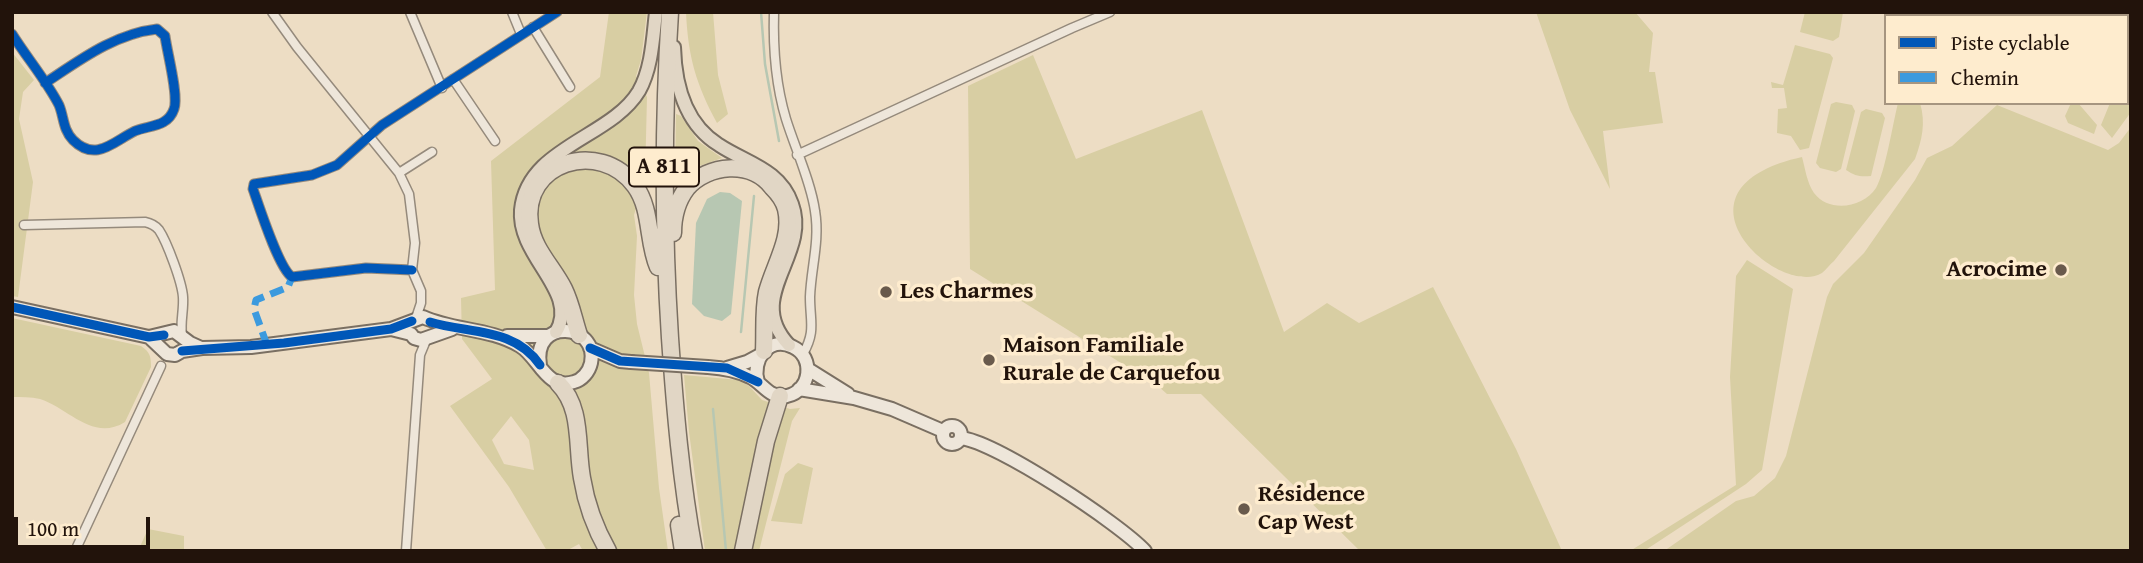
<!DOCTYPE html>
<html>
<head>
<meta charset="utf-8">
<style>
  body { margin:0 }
  #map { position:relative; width:2143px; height:563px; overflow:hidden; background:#edddc4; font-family:"Gentium Book Plus",serif }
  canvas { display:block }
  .frame { position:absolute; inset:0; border:14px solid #22130b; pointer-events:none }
  .legend { position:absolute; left:1884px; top:14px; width:245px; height:91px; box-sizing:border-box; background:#feecce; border:2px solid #a69580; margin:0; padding:9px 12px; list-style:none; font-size:21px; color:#22130b }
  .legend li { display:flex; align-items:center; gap:14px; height:35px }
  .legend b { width:35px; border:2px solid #a69580 }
  .scale { position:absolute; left:14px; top:517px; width:136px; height:32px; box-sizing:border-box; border:4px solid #22130b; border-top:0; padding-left:9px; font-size:21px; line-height:24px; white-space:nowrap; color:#22130b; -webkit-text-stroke:5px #feecce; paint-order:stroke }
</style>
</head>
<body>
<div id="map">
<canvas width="2143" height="563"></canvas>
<div class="frame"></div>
<ul class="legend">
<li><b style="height:9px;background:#0057b8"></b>Piste cyclable</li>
<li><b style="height:9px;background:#3c9ade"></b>Chemin</li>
</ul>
<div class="scale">100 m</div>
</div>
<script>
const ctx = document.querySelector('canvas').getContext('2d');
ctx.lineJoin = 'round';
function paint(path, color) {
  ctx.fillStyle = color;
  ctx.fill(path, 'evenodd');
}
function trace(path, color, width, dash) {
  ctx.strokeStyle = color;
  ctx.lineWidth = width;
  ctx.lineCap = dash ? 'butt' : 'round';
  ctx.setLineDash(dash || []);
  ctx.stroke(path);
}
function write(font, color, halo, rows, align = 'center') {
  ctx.font = font + ' "Gentium Book Plus",serif';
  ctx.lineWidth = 7;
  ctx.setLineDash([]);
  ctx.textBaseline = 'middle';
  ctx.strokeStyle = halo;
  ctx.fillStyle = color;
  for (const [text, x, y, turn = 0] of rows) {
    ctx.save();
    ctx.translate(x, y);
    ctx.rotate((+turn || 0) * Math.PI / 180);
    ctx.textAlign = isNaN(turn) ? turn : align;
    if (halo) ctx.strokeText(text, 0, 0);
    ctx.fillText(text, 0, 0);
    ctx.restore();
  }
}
paint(new Path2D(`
  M609 12H647L641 60 636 76 647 97 645 178 634 215 637 236 634 295 637 324 649 373 659 488 668 551H583L579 544 566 551H547L509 487 450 406 492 379 462 339 461 298 495 290 491 161 600 77ZM511 416 529 440 534 470 504 464 492 440Z
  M686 12H713L718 75 728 114 717 123C696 84 688 57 686 12Z
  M1536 12H1635L1653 33 1649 72H1655L1663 123 1603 131 1610 189 1570 110Z
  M1805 12H1843L1839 37 1833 41 1800 32Z
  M1795 45 1830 54 1833 58 1809 148 1800 150 1791 136 1777 133 1778 109 1787 108 1784 88H1772L1771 82 1783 85Z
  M12 52 34 80 23 92 19 119 33 182 18 297 12 296Z
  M1033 55 1076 159 1202 110 1284 332 1327 303 1359 323 1433 287 1516 449 1562 551H1360L1201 394H1167L1158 386 970 269 968 86Z
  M2127 82 2131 84V112L2112 138 2101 125 2110 103H2127Z
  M1836 102 1852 105 1855 111 1841 169 1836 172 1820 168 1816 163 1831 104Z
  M1898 103H1920C1926 123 1922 140 1915 159L1834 261C1830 264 1826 270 1822 273 1779 299 1658 189 1802 157 1805 168 1807 183 1814 193 1829 213 1863 208 1876 188 1885 173 1893 123 1898 103Z
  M2071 103H2078L2097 125 2094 134 2068 123 2065 116Z
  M1997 105 2108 150 2119 143 2131 127V551H1664L1736 501 1754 496 1775 478 1786 456 1827 297 1833 284 1864 253 1915 180 1927 158 1952 146Z
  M1866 109 1882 113 1885 118 1871 176C1860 177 1855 176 1846 170L1861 112Z
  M676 114 681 116 698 141 722 158 694 168 675 182Z
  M1747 260 1793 289 1762 470 1746 484 1644 551H1630L1736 485 1730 377 1736 276Z
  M12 318 141 346C150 352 151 356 151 367L125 422C93 442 70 409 40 399 31 397 21 397 12 397Z
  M684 375 739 380 749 386 762 400 790 409 800 408 792 421 759 551H705L689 432Z
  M798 463 813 468 802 524 771 521 785 474Z
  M148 529 184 536V551H138Z`), '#d8cea3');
paint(new Path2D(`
  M720 192 730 193 742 201 731 314 722 321 704 316 692 304 696 223 707 199Z`), '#b7c7b2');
trace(new Path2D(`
  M761 12 765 64 779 141
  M741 332 754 196
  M713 409 726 551`), '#b7c7b2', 2.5);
const street = new Path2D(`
  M272 12 297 47 399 173 409 194 415 243 412 270 421 291V303L416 318
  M410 12 442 88
  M512 12 521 34
  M774 12C773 47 776 86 786 119 795 148 811 182 815 211 820 241 811 268 810 297 810 322 816 331 803 354
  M533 27 570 87
  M12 34C27 58 46 80 59 105 64 117 63 130 73 140 96 163 114 141 135 131 150 125 168 127 174 109 179 96 167 52 165 36L157 29C114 34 80 60 45 83
  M453 79 495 141
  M797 155 1072 28 1110 12
  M399 173 432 152
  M24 225 145 222C150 223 155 225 159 230 167 242 182 282 183 297 184 310 180 322 182 335
  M412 270 366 268 292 277C279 269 259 206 253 189L254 184 312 175 337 165 382 125 557 12
  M75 551 161 366
  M406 551 420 355 427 338`);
const secondary = new Path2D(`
  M12 307 149 337 174 331 190 343 201 348
  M391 329 411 334 414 338 421 340 452 329
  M507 336H548
  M149 337 167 354 175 355 182 351 202 348 251 347 391 329 423 317C454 331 490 328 520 346 539 357 546 391 574 382 582 380 589 372 591 363 599 323 532 317 540 365
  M590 348 620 361 631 362
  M708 367C723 368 736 370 750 377 763 383 769 399 787 396 811 391 815 357 793 347 769 335 751 360 758 382
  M727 368 747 362 760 355
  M808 369 848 394
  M799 389 854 398 892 409 943 431
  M943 435a9 9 0 1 1 18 0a9 9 0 1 1-18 0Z
  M961 438C996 442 1119 523 1145 551`);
const primary = new Path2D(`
  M674 47C675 84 685 124 719 145 746 163 780 169 792 204 811 256 743 296 789 345
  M556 332C580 292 517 257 521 210 527 147 611 138 639 91 652 68 653 37 656 12`);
const highway = new Path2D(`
  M670 12C663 121 663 230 670 338 675 410 681 480 694 551
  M673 233C673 218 677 201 687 188 708 164 751 160 772 187 778 193 784 201 786 209 793 238 774 265 767 292 763 311 765 331 764 351
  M579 335C574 320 571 303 564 289 553 267 533 249 530 224 521 162 600 138 635 186 652 209 647 242 658 267
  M558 383C583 408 576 445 582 478 586 503 595 528 608 551
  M679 525 683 551
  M743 551 766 441 780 396`);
trace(street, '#958a7c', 11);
trace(secondary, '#7a6f62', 16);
trace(primary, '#7a6f62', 16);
trace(highway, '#7a6f62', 19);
trace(street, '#eee6da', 8);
trace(secondary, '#eee6da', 12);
trace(primary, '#e1d6c5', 12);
trace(highway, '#e1d6c5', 16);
const secondaryBridge = new Path2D(`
  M631 362 708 367`);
trace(secondaryBridge, '#7a6f62', 16, []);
trace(secondaryBridge, '#eee6da', 12);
trace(new Path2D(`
  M267 345 254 309 256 300 288 287 292 277`), '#3c9ade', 7, [14, 7]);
trace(new Path2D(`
  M12 34C27 58 46 80 59 105 64 117 63 130 73 140 96 163 114 141 135 131 150 125 168 127 174 109 179 96 167 52 165 36L157 29C114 34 80 60 45 83
  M412 270 366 268 292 277C279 269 259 206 253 189L254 184 312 175 337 165 382 125 557 12
  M12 307 149 337 164 335
  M430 322C469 334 514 327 540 365
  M590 348 620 361 727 368 758 382
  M182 351 284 343 391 329 412 321`), '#0057b8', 9);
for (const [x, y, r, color] of [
  [2061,270,7,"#695a4c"],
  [886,292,7,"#695a4c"],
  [989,360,7,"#695a4c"],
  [1244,509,7,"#695a4c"]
]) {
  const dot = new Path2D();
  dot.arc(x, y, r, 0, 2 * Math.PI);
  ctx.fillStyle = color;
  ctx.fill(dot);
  trace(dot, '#feecce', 2.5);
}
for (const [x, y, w] of [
  [664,167,70]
]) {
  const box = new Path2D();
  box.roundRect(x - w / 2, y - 19.5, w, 39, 5);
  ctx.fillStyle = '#feecce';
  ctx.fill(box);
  trace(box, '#22130b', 2);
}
write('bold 23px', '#22130b', null, [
  ["A 811",664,167]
]);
write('bold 24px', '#22130b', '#feecce', [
  ["Acrocime",2047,270,"right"],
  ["Les Charmes",900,292],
  ["Maison Familiale",1003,346],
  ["Rurale de Carquefou",1003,374],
  ["Résidence",1258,495],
  ["Cap West",1258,523]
], 'left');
</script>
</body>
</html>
